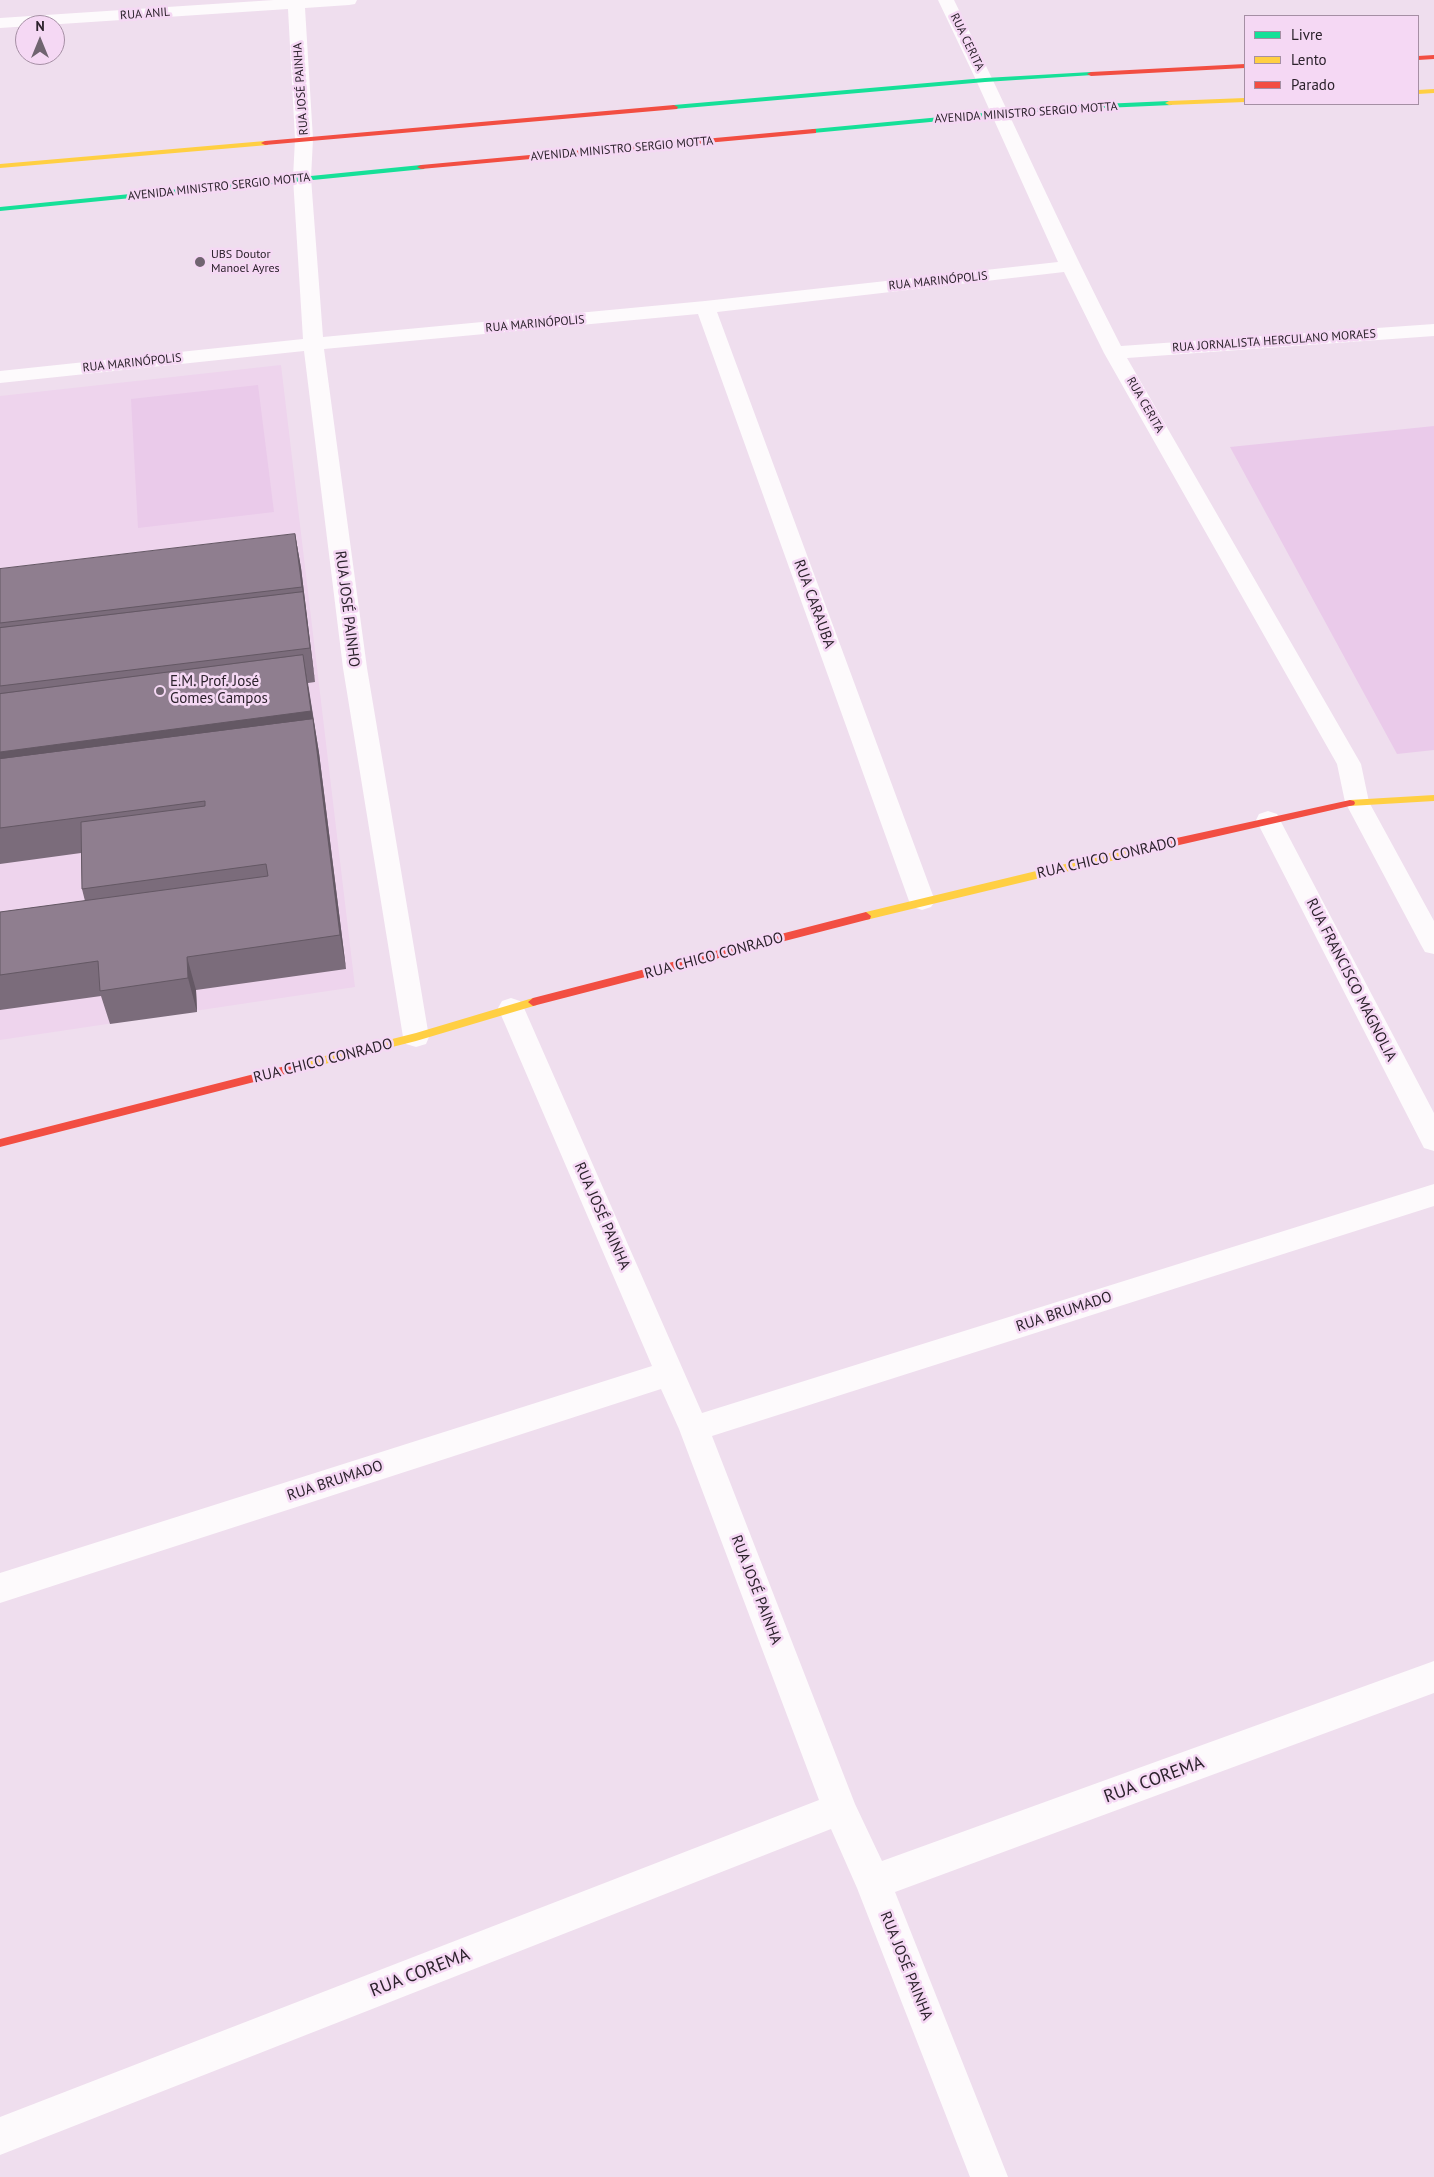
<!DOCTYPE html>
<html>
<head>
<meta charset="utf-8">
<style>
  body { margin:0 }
  #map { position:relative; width:1434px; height:2177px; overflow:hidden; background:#efdeee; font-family:"PT Sans",sans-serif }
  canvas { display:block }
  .legend { position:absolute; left:1244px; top:15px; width:175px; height:90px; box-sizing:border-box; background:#f5d8f4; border:1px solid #a58fa4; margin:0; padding:6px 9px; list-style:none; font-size:15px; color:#2c222c }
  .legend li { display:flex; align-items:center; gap:10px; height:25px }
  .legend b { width:25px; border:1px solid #a58fa4 }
  .north { position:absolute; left:15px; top:15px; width:50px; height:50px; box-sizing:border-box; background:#f5d8f4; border:1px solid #a58fa4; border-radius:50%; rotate:0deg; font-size:14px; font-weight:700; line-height:20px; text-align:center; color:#2c222c }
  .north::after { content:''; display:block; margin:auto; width:18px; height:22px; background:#706470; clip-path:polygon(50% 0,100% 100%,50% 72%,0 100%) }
</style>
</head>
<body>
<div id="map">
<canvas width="1434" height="2177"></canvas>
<ul class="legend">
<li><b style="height:6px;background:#16e098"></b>Livre</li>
<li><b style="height:6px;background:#ffcf43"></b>Lento</li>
<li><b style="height:6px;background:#f24e42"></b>Parado</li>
</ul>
<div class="north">N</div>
</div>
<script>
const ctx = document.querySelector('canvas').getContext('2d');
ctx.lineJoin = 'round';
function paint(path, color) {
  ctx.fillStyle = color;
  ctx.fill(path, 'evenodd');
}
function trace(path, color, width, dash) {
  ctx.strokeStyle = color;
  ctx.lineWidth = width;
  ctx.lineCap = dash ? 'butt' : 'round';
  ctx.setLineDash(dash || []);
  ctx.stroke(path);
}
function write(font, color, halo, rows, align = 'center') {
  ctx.font = font + ' "PT Sans",sans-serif';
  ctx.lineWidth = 5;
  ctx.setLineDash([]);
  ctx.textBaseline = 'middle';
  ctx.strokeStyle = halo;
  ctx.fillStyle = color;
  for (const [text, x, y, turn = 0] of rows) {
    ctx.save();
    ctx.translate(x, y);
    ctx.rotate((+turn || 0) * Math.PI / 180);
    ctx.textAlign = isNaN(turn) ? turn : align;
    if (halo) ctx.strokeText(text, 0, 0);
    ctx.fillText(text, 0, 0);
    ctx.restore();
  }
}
paint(new Path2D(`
  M281 365 355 987 0 1040V396Z`), '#eed4ed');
paint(new Path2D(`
  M258 385 274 512 138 528 131 399Z
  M1434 426V750L1397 754 1230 447Z`), '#eacaea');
paint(new Path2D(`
  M274 0H357L355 4 349 5 305 8 313 139 311 178 323 337 705 301 1058 262 976 80 938 0H954C1011 115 1062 232 1121 346L1434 324V336L1127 358 1361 764 1369 802 1434 921V954L1425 952 1421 945 1345 802 1337 764 1104 353 1064 272 717 312 935 901 931 907 922 910 913 907 909 901 698 314 324 349 367 668 429 1037 426 1044 416 1047 406 1044 403 1037 343 668 304 351 0 383V371L303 339 293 178 295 139 288 9 0 28V18Z
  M1268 811 1277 814 1280 820 1434 1113V1151L1424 1148 1256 820 1259 814Z
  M511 998 520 1001 524 1008 702 1413 1434 1184V1206L712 1436 855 1804 882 1861 1434 1661V1693L895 1892 1008 2177H970L857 1888 831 1829 0 2155V2117L819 1800 679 1429 661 1389 0 1603V1573L652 1366 498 1008 502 1001Z`), '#fdfafc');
paint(new Path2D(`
  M1091 72 1093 73V75L985 82 674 109 670 107 674 105 985 78Z
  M1169 101H1172V105L1058 110 813 133 809 131 813 129 1058 106Z
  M421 165 425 167 424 169 0 211V207Z`), '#16e098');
paint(new Path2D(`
  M1434 89V93L1418 94V90Z
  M1245 98V102L1169 105 1165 103 1169 101Z
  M265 141H268V145L0 168V164Z
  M1434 795V801L1350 806 1345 803 1350 800Z
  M1140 846 1145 850 1144 853 866 920 861 916 866 912Z
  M533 998 537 999 538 1002 537 1005 416 1041 301 1070 295 1066 301 1062 416 1033Z`), '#ffcf43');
paint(new Path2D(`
  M1434 55V59L1418 60V56Z
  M1245 64V68L1091 76 1087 74 1091 72Z
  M674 105 678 107 677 109 265 145 261 143 265 141Z
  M813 129H816V133L421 169 417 167 421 165Z
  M1350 800 1354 801 1355 803 1354 805 1140 854 1135 850 1140 846Z
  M866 912 871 916 870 919 533 1006 528 1002 533 998Z
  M301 1062 307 1066 305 1069 0 1147V1139Z`), '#f24e42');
paint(new Path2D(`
  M295 534 301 568 315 682 308 683 319 753 346 969 196 990 197 1012 110 1024 101 996 0 1010V912L85 901 82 889 81 853 0 864V569Z`), '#7b6c7b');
paint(new Path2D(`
  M295 534 301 568 315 682 310 648Z
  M303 655 319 753 346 969 340 935 316 745 0 787V752Z
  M187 957 196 990 197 1012 188 978Z`), '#645864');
const building = new Path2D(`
  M295 534 302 587 0 623V569Z
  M303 592 310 648 0 686V628Z
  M303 655 311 711 0 752V694Z
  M313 719 340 935 187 957 188 978 100 991 98 961 0 975V912L268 876 266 864 82 889 81 822 205 806V801L0 828V759Z`);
paint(building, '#8f7e8f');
trace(building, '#645864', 1);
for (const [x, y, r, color] of [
  [200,262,6,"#706470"],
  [160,691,5,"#706470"]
]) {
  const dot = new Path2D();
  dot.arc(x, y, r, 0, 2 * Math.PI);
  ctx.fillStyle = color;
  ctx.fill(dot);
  trace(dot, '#f5d8f4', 2);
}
write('12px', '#2c222c', '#f5d8f4', [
  ["RUA ANIL",145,14,-4],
  ["RUA CERITA",967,42,64],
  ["RUA JOSÉ PAINHA",301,89,-94],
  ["AVENIDA MINISTRO SERGIO MOTTA",1026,113,-4],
  ["AVENIDA MINISTRO SERGIO MOTTA",622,149,-5],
  ["AVENIDA MINISTRO SERGIO MOTTA",219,187,-6],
  ["RUA MARINÓPOLIS",938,281,-6],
  ["RUA MARINÓPOLIS",535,324,-5],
  ["RUA JORNALISTA HERCULANO MORAES",1274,341,-4],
  ["RUA MARINÓPOLIS",132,363,-6],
  ["RUA CERITA",1145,405,60]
]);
write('12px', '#2c222c', '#f5d8f4', [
  ["UBS Doutor",211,255],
  ["Manoel Ayres",211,269]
], 'left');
write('15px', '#2c222c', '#f5d8f4', [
  ["RUA CARAUBA",814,604,70],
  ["RUA JOSÉ PAINHO",347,609,83],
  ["RUA CHICO CONRADO",1107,858,-13],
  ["RUA CHICO CONRADO",714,956,-15],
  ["RUA FRANCISCO MAGNOLIA",1351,980,63],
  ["RUA CHICO CONRADO",323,1061,-14],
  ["RUA JOSÉ PAINHA",602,1216,66],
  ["RUA BRUMADO",1064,1312,-18],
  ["RUA BRUMADO",335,1481,-18],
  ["RUA JOSÉ PAINHA",756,1590,69],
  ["RUA JOSÉ PAINHA",906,1966,68]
]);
write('15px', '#2c222c', '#f5d8f4', [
  ["E.M. Prof. José",170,682],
  ["Gomes Campos",170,699]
], 'left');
write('18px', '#2c222c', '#f5d8f4', [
  ["RUA COREMA",1154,1780,-20],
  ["RUA COREMA",420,1973,-21]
]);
</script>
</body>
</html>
